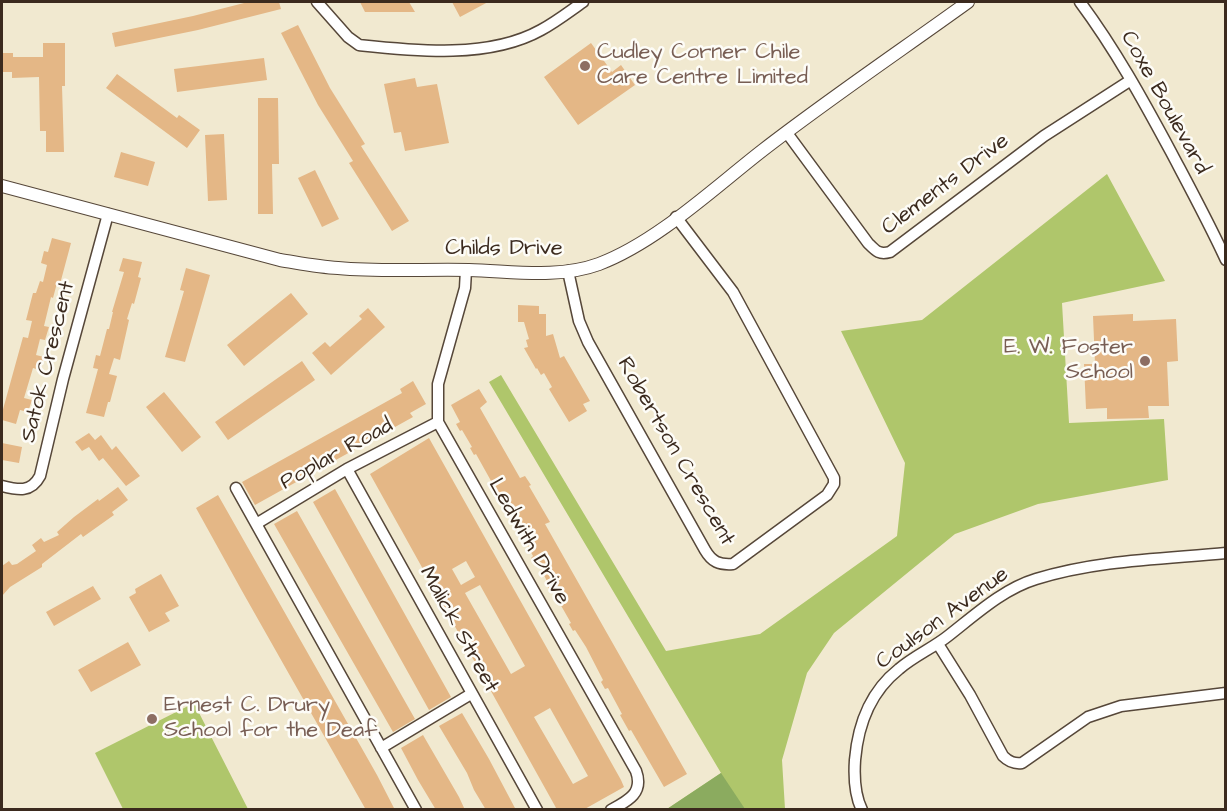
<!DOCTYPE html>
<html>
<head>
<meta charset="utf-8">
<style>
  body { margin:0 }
  #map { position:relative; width:1227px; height:811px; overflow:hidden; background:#f1e9d0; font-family:"Architects Daughter",sans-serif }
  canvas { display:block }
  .frame { position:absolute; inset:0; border:3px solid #3b2a1e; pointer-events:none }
</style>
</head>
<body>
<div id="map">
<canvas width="1227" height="811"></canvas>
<div class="frame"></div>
</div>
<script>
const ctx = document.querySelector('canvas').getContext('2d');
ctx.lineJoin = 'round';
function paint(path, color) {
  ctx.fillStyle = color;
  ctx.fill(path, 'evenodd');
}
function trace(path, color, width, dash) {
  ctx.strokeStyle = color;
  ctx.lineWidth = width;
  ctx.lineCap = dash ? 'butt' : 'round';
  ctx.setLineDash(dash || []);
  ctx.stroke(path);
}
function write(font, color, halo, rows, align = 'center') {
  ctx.font = font + ' "Architects Daughter",sans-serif';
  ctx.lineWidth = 5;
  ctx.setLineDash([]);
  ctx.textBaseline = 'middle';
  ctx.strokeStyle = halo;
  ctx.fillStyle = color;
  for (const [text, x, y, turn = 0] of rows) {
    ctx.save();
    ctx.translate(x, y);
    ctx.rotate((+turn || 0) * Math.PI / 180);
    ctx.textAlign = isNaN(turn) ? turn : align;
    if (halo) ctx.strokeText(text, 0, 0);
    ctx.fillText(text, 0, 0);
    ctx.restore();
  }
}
paint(new Path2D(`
  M1107 174 1165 281 1062 303 1069 423 1164 419 1168 480 1038 504 955 534 834 633 807 673 782 760 785 809H667L721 773 489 382 501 375 666 651 760 634 897 536 905 463 841 331 922 320Z
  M194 703 248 809H123L95 753Z`), '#afc66b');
paint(new Path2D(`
  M721 773 745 809H667Z`), '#8bab5f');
paint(new Path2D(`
  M248 2H279L281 9 198 30 115 47 112 33 193 16Z
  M360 2H409L415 12H365Z
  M452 2H488L460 17Z
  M298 25 330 88 365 144 361 146 409 221 392 231 349 163 353 161 318 105 281 33Z
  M43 43H65V86H62L64 152H46V131H40L39 77 12 78V72H2V53H13V57H43Z
  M591 43 612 72 621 65 635 85 578 125 544 77Z
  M264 58 267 80 177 92 174 69Z
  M117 74 177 118 179 115 200 130 187 148 106 88Z
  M415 78 417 87 437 84 449 143 405 151 401 132 394 133 384 84Z
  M258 98H278L279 164H272L273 214H258Z
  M224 134 227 200 208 201 205 135Z
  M121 152 155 162 148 186 114 177Z
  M315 170 339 219 322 227 298 178Z
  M52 238 71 243 60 284 57 283 53 298 51 297 44 326 49 327 45 340 40 339 36 355 44 357 40 370 33 368 24 398 32 400 28 412 20 410 16 424 2 420V413L23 337 28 338 32 321 26 320 33 293H36L40 281 43 282 47 265 41 263 44 251 48 252Z
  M123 258 142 262 138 277 141 278 134 304 132 303 127 319 129 320 120 360 114 358 109 374 117 376 110 402H108L104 417 86 413 98 369 93 368 96 355 100 356 107 329H109L113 312H112L124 272 119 271Z
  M186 268 210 275 185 362 165 357 184 291 180 290Z
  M291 293 308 314 244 366 227 345Z
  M518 305 539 306V314H546V336L553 334 560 358 564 356 590 401 583 404 587 411 569 422 549 389 552 387 544 373 541 375 537 368 536 369 524 348 528 347 526 340 529 339 524 322H518Z
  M368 308 385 327 331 375 312 353 325 342 330 347 362 319 359 316Z
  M1133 314V321L1176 319 1178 361 1167 362 1169 406H1148L1149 418 1107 419V408L1086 409 1084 364H1095L1093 316Z
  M302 361 315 380 228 440 215 422Z
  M413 381 426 404 410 413 413 417 255 505 242 482 402 393 400 389Z
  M479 389 487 402 480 408 520 478 525 476 531 485 529 486 550 522 545 524 687 774 664 787 631 730 629 731 620 715 622 714 608 688 605 689 601 682 603 680 586 647 575 630 573 631 569 624 571 623 551 588 549 589 545 582 547 581 538 564 535 565 531 558 533 556 525 541 519 530 516 531 500 497 476 454 474 455 470 448 472 447 462 430 460 431 456 424 460 422 451 405Z
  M164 392 201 437 182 452 146 407Z
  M89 433 95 440 101 435 112 450 116 446 140 476 126 486 103 458 99 461 89 447 82 451 75 442Z
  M429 438 621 780 624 787 583 810H557L555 806 370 474ZM466 561 475 577 461 585 452 569ZM480 585 525 666 511 674 465 593ZM550 708 588 776 573 784 534 717Z
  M2 443 22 447 19 463 2 460Z
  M118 487 128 500 112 512 114 515 83 537 81 534 42 564V567L10 587 2 596V566L9 561 12 565 17 564 36 551 32 545 41 538 44 542 59 535 57 532 74 517 98 499 99 501Z
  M335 489 451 697 429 710 313 502Z
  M218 495 377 775 395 810H366L242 591 196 508Z
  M297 511 415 719 393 732 274 524Z
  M161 574 179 606 165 613 170 621 149 632 129 597 136 593 135 589Z
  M93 586 101 599 54 626 46 612Z
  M128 642 141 665 91 692 78 670Z
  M462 713 489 759 516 810H486L474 790 467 773 439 726Z
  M423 735 459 797 465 810H436L418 780 401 748Z`), '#e4b786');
const minor = new Path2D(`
  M317 2 348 37 359 45C416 51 489 59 541 30 556 22 570 11 583 2
  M1080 2C1115 49 1143 100 1171 152 1190 188 1209 223 1226 260
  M787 133 868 243C876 251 879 255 890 252L1044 136 1131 80
  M466 270 465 288 438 384V422L636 771C644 793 628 801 611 810
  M568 271 579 321 588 342 705 550C712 562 719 565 733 564L827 495 834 484V478L733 292 676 217
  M347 469 537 810
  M2 486C18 490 31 493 40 476L63 379 108 214
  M236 488 416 810
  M256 524 347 469 438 422
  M938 644 970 695 1003 756C1009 762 1014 764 1022 763L1088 717 1121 706 1226 693
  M381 748 471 694
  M862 810C855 796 854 775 855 760 858 724 870 692 899 669 914 656 933 648 948 636 975 615 1003 589 1036 579 1097 560 1162 559 1226 553`);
const tertiary = new Path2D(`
  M2 186 280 260C299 263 318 267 338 268 381 272 425 269 469 270 512 271 558 279 599 264 657 242 714 188 763 150 829 99 900 51 968 2`);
trace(minor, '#564739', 13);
trace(tertiary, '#564739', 14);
trace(minor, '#fff', 10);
trace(tertiary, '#fff', 12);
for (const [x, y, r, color] of [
  [585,66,6,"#8d6e63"],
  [1145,361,6,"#8d6e63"],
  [152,719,6,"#8d6e63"]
]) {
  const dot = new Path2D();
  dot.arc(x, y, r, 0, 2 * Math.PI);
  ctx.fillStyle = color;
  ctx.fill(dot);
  trace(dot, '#fdfcf7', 2);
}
write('22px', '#785e54', '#fdfcf7', [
  ["Cudley Corner Chile",597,53],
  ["Care Centre Limited",597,78],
  ["E. W. Foster",1133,348,"right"],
  ["School",1133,373,"right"],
  ["Ernest C. Drury",164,706],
  ["School for the Deaf",164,731]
], 'left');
write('22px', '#3b2a1e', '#fdfcf7', [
  ["Coxe Boulevard",1164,103,61],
  ["Clements Drive",946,185,-37],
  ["Childs Drive",504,249],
  ["Satok Crescent",49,362,-76],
  ["Robertson Crescent",675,452,60],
  ["Poplar Road",337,455,-29],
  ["Ledwith Drive",528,542,60],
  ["Coulson Avenue",943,619,-36],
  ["Malick Street",458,630,61]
]);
</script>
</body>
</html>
